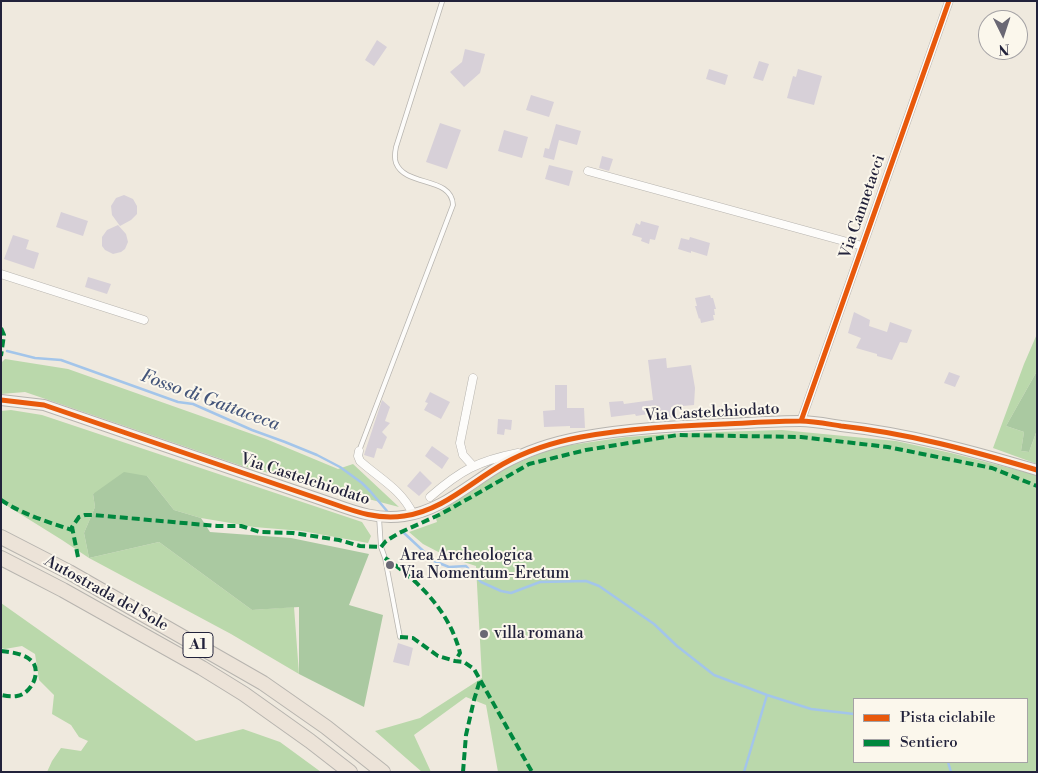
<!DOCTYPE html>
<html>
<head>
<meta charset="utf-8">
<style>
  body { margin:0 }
  #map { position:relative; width:1038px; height:773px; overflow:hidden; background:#efe9de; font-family:"Libre Bodoni",serif }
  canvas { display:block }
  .frame { position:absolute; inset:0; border:2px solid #22223b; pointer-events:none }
  .legend { position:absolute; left:853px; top:698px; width:175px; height:65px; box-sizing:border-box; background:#fbf7ec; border:1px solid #a4a2a5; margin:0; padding:6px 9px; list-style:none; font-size:15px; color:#22223b }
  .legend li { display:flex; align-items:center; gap:10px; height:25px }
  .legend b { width:25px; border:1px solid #a4a2a5 }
  .north { position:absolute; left:978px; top:10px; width:50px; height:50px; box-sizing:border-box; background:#fbf7ec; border:1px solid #a4a2a5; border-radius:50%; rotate:176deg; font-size:14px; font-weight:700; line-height:20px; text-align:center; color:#22223b }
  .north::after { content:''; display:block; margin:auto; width:18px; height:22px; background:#6a6874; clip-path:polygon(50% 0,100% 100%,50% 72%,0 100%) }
</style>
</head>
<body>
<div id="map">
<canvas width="1038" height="773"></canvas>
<div class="frame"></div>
<ul class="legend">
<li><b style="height:6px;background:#e8590c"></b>Pista ciclabile</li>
<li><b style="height:6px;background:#00873e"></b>Sentiero</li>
</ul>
<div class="north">N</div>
</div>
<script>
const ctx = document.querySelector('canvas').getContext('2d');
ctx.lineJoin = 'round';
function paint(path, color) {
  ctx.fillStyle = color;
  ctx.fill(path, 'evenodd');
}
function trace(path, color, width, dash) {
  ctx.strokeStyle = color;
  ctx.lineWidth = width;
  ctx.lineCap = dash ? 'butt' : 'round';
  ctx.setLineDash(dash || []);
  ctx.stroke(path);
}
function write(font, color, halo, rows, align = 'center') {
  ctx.font = font + ' "Libre Bodoni",serif';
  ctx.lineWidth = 4;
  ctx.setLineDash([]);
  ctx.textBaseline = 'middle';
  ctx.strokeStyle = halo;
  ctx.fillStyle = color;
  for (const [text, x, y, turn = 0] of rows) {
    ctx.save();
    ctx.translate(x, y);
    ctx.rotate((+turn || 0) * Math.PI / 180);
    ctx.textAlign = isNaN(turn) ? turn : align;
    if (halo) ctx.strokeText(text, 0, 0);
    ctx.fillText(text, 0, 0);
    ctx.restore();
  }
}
paint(new Path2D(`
  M1037 334V371L1006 426 1024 432 1021 451 1029 452 1037 430V464L993 448 1024 364Z
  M5 359 68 369 266 439 338 469 353 464 399 507 242 466 25 392 1 394V363Z
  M11 410 42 415 362 522 371 536 368 543 302 531 254 527 201 518 174 510 147 476 93 494 95 507 84 533 89 558 159 542 252 610 294 607 299 674 231 634 89 558 62 540 1 502V411Z
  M782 430 896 441 951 453 1037 475V772H498L486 705 466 697 414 735 431 772H422L375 731 420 718 482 678 476 566 448 557 423 544 409 532 437 522 435 515 508 467 543 452 564 446 626 437 682 433ZM854 699H1027V762H854Z
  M1 603 196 741 243 729 280 742 321 772H47L52 761 61 748 81 751 88 741 79 737 71 725 52 714 54 695 39 680 35 654 22 646 5 649 1 648Z`), '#bad8ab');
paint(new Path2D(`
  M1037 371V430L1029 452 1021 451 1024 432 1006 426Z
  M124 472 147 476 174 510 201 518 210 532 291 538 369 554 349 605 383 615 364 707 299 674V607L252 610 159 542 89 558 84 533 95 507 93 494Z`), '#aac9a1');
trace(new Path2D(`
  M7 351 35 358 61 360 178 402 193 404 252 430 285 442 317 455 340 467 362 483 370 491 387 511
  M404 533 434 561 449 567 466 566 481 582 501 591 511 593 540 582 586 581 599 586 654 624 677 646 714 675 767 695 811 709 854 714
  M948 762 951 772
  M744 772 767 695`), '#a3c5ea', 2.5);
paint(new Path2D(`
  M377 40 387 47 374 66 365 60Z
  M465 49 485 54 480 73 464 87 450 72 462 62Z
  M759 61 769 64 763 81 753 78Z
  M709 69 728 75 725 85 706 79Z
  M798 69 822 76 814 105 787 98 793 76 796 77Z
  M531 95 554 102 549 117 526 110Z
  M440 123 461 130 447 169 426 162Z
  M556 124 581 131 577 145 559 140 554 160 543 157 545 148 549 149Z
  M504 130 528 137 522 158 498 151Z
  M602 156 613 159 609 171 599 168Z
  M549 165 573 171 569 186 545 179Z
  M124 195 133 199 137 206V214L131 220 120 226 112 215 111 206 116 198Z
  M61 212 88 221 83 236 56 227Z
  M641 221 659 226 655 240 650 239 649 244 641 241 642 238 632 235 636 223 640 225Z
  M118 225 126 234 128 242 125 249 121 252 113 254 105 250 102 246V237L107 230Z
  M13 235 29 240 26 249 39 253 34 269 4 259Z
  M690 237 710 243 707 256 691 251V253L678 249 681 238 689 240Z
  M88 277 111 284 107 294 85 287Z
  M710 295 711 298H713L716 309H714L715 315H713L714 320 701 323 700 318 699 319 695 306H697L695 298Z
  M854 312 870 320 869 326 887 332 890 322 912 330 907 343 900 342 892 360 877 356V354L856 348 861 338 848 333Z
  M666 358 667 368 691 365 695 388 694 405 671 407 672 418 655 420 654 413 636 416 635 414 611 417 609 402 623 401 624 404 653 400 648 360Z
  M949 372 960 376 955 387 944 383Z
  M555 385H567V408H584L585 428H570V426L544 427 543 411 555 410Z
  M430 392 450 402 441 419 424 410 428 403 425 402Z
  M382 400 390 407 385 421 390 423 382 432 387 437 382 449 377 448 374 458 364 455Z
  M498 419 512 420 511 430 505 429 504 435 497 434Z
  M432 446 449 458 442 469 425 456Z
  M420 471 432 483 419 496 407 486Z
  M398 643 413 648 409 666 393 662Z`), '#d7d0d8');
const lane = new Path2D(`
  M359 451 453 205C452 176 405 187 396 163 394 158 395 152 396 147L442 2
  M379 517 381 547 385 558 400 637`);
const street = new Path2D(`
  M588 171 862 246
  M1 274 144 320
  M801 421 949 1
  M359 451 358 456 360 461C380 479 401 489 413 514
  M473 466 463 455 460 443 473 378
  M430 497C461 470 478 461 518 453`);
const secondary = new Path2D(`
  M1 400 44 405 334 504C356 512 379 520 404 516 442 511 471 482 503 464 528 450 554 442 581 437 628 428 677 426 725 424 750 423 775 421 800 421 814 421 828 424 841 426 907 433 973 451 1037 470`);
const highway = new Path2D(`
  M1 537 69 572 263 683 326 727 383 772
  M1 558 63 590 202 668 244 694 310 741 350 772`);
trace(lane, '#b7b4af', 5.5);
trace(street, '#b7b4af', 9);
trace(secondary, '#b7b4af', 12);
trace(highway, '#b7b4af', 16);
trace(lane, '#fdfcfa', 4);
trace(street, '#fdfcfa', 8);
trace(secondary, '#f6f2ec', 10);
trace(highway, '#ece3d8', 14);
trace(new Path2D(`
  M442 2V1
  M1 328 4 335 1 356
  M1 500C22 514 48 522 72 530
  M78 557 72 527 79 517 85 515H94L217 526H241L260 532 293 533 339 540 360 546 381 547 386 541 399 533 441 514 482 491 529 464 586 450 678 435 801 437 888 447 992 468 1037 486
  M385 558C419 581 450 612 460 653L455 661
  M400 637 413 638 438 656 455 661 464 662 474 669 532 772
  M1 651C11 652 28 654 34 664 40 676 30 694 17 696 12 697 6 696 1 695
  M463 772 466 735 474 700 480 680`), '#00873e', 4, [8, 4]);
trace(new Path2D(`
  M1 400 44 405 334 504C356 512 379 520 404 516 442 511 471 482 503 464 528 450 554 442 581 437 628 428 677 426 725 424 750 423 775 421 800 421 814 421 828 424 841 426 907 433 973 451 1037 470
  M801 421 949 1`), '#e8590c', 5);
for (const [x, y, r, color] of [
  [390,565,5,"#6a6874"],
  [484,634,5,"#6a6874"]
]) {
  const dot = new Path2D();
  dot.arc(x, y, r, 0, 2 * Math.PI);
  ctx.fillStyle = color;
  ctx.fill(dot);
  trace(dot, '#fbf7ec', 2);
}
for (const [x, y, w] of [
  [198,645,30]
]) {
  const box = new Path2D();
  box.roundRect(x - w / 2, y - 12.5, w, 25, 4);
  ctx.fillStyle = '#fbf7ec';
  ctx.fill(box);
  trace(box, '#22223b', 1);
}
write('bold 15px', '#22223b', null, [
  ["A1",198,645]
]);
write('16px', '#22223b', '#fbf7ec', [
  ["Via Cannetacci",863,207,-71],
  ["Via Castelchiodato",712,413,-3],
  ["Via Castelchiodato",305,480,18],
  ["Autostrada del Sole",106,594,29]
]);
write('16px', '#22223b', '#fbf7ec', [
  ["Area Archeologica",400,556],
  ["Via Nomentum-Eretum",400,574],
  ["villa romana",494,634]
], 'left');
write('italic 18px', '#44557a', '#fbf7ec', [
  ["Fosso di Gattaceca",210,401,20]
]);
</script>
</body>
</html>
